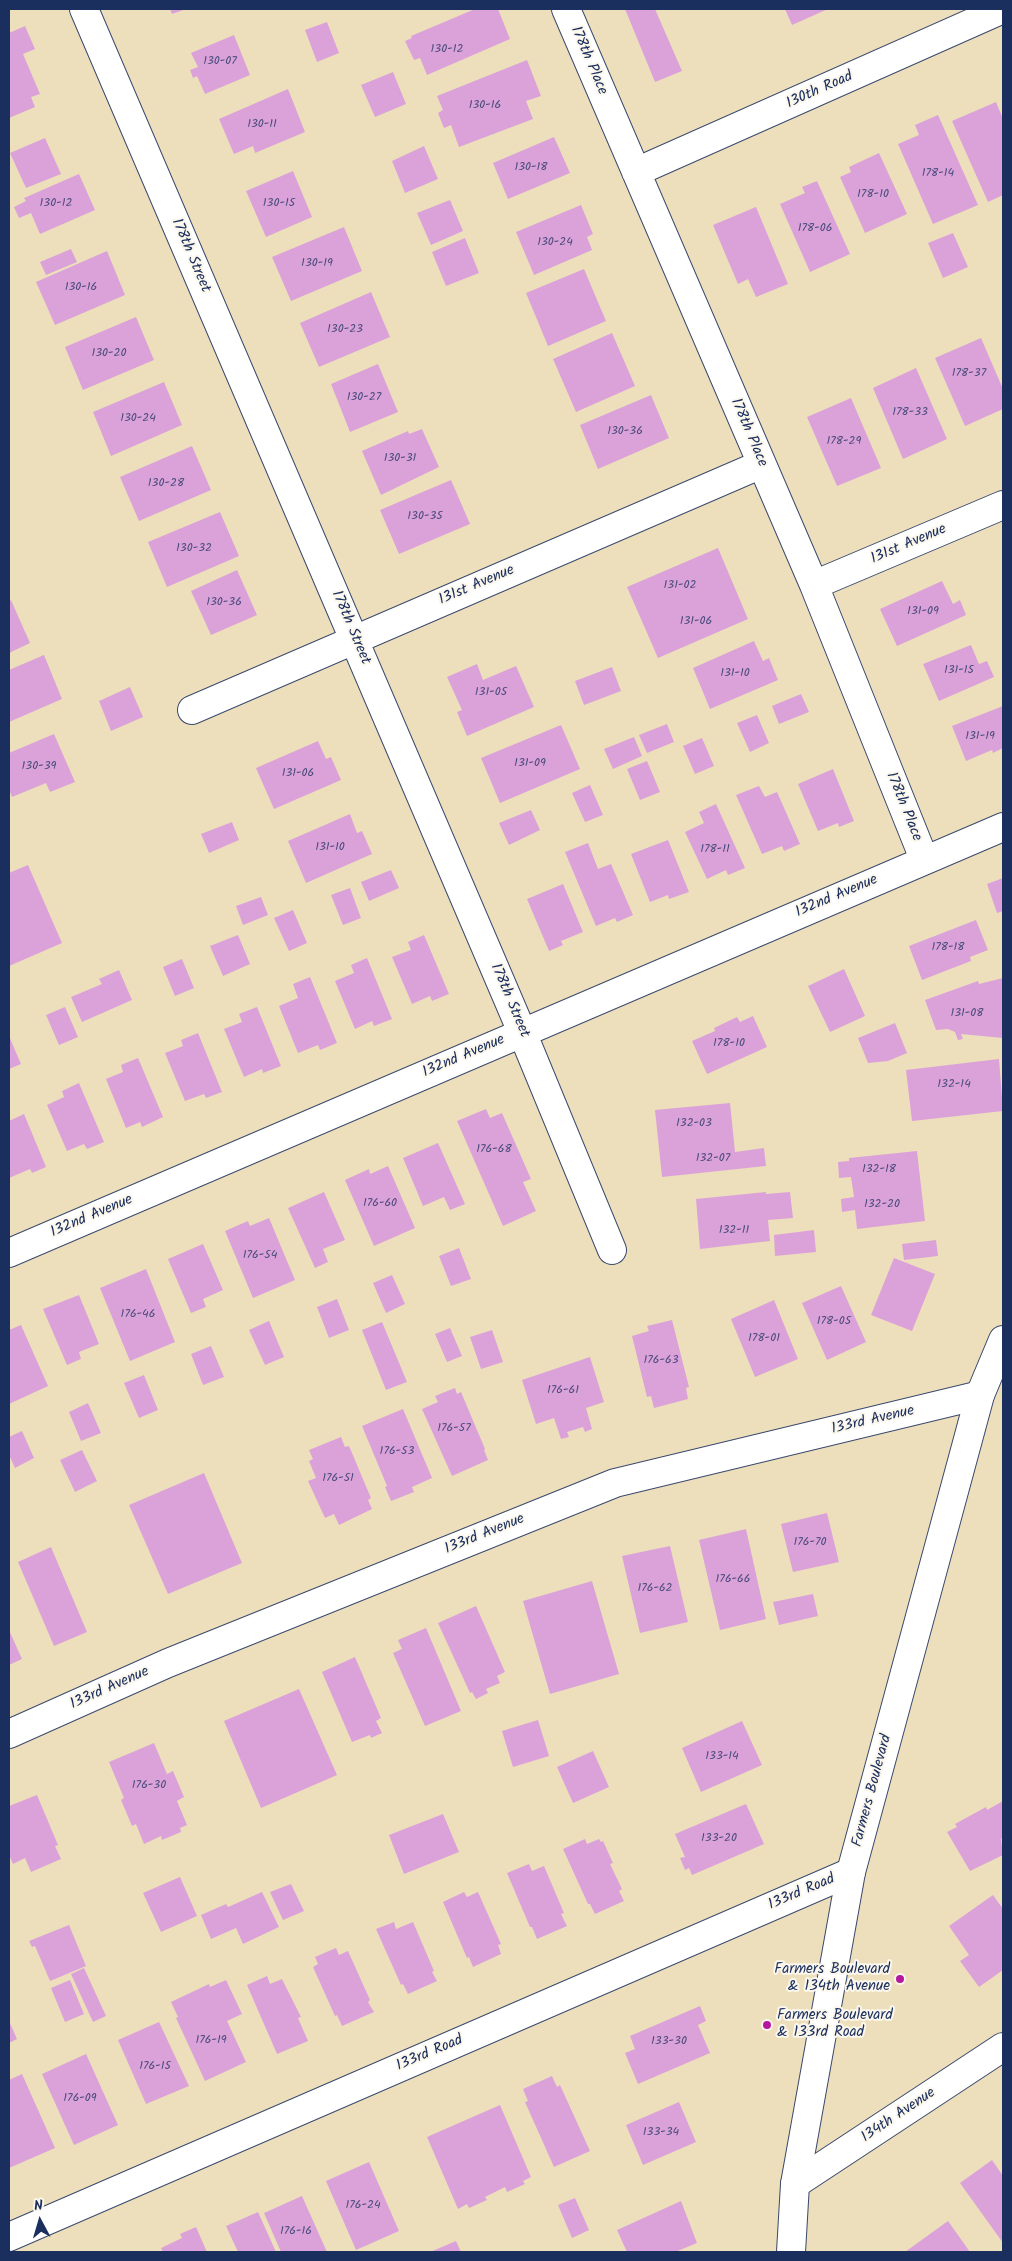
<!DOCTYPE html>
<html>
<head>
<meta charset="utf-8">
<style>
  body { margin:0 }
  #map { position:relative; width:1012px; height:2261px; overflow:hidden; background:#eddfbc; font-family:Kalam,sans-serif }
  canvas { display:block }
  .frame { position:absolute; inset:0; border:10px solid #1b2f5e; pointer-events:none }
  .north { position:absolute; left:15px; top:2196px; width:50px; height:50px; -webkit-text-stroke:4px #fbf7ec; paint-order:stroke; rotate:354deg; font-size:14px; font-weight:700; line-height:20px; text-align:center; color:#1b2f5e }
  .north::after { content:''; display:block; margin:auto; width:18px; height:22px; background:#1b2f5e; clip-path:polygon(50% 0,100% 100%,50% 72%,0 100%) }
</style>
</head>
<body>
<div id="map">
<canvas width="1012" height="2261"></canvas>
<div class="frame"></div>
<div class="north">N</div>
</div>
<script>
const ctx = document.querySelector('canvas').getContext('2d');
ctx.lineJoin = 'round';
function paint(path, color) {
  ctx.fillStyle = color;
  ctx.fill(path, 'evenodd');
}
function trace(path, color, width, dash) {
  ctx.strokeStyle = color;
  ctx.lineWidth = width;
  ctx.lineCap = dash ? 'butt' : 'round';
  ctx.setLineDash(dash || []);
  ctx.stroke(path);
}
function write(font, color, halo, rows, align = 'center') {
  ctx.font = font + ' Kalam,sans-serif';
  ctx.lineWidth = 4;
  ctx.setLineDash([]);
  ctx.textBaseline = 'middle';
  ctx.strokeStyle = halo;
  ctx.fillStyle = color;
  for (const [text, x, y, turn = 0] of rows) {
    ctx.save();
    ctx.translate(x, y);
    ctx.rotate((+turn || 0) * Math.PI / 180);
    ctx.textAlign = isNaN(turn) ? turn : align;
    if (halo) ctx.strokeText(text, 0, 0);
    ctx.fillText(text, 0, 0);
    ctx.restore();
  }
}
paint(new Path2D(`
  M170 9H186L172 14Z
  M475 9H498L510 39 427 75 420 58 414 60 405 41 412 38 411 36Z
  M625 9H655L682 71 655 82Z
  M785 9H828L792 25Z
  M327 22 339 53 317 62 305 30Z
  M25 26 35 49 23 54 40 94 31 97 35 107 9 118V33Z
  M234 35 250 75 205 94 197 76 193 78 190 70 198 67 191 53Z
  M527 60 541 96 526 101 533 119 459 147 451 125 444 128 438 113 443 110 437 96Z
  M393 72 406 104 375 117 361 85Z
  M288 89 305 132 255 153 253 146 234 154 219 119Z
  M996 102 1003 119V195L988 202 952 121Z
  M938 115 978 205 933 224 898 144 919 135 915 125Z
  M554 137 570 173 508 199 493 163Z
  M45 138 61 174 26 188 10 153Z
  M424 146 438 179 405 193 392 161Z
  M879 153 907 214 865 233 840 177 851 172 849 167Z
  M293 171 312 217 266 237 246 191Z
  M79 174 95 210 40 234 31 213 19 218 14 207 26 201 24 198Z
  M817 181 850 254 810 272 780 204 805 193 802 187Z
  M450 200 463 231 431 245 417 213Z
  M581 205 593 234 587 237 592 250 534 275 516 232Z
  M756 207 788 284 756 297 748 279 738 284 713 225Z
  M344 227 362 271 291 301 272 257Z
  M953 233 968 267 943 278 928 243Z
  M465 238 479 273 446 286 432 252Z
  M71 249 77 262 46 275 40 262Z
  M107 251 125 295 55 325 36 282Z
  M584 269 606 321 548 346 526 293Z
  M371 292 390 337 319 367 300 323Z
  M136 317 154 360 83 390 65 347Z
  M612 333 635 386 576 412 553 359Z
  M981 338 1003 389V409L965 426 935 358Z
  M378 364 398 412 350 432 331 384Z
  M916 368 947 439 903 459 873 388Z
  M164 382 182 425 111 456 93 412Z
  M651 395 669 438 598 469 580 425Z
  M851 398 881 468 837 486 807 417Z
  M422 429 439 467 381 495 362 451 408 431 409 434Z
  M192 446 211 490 139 521 120 477Z
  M451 480 470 524 399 554 380 510Z
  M220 512 239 556 167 587 148 542Z
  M718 548 748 619 658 658 627 587Z
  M237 570 257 615 211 635 191 591Z
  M942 581 953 604 960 600 966 615 897 646 880 609Z
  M11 600 30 643 9 653V602Z
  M754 641 763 661 769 658 778 680 710 709 693 668Z
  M971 645 979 664 987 661 994 677 939 701 923 664Z
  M44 655 62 699 9 722V670Z
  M477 664 483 680 516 666 534 707 467 736 457 712 462 710 447 677Z
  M612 667 621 691 584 705 575 681Z
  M130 687 143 717 111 731 99 701Z
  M801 694 809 712 779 724 772 706Z
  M1003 706V748L993 753 992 750 966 761 952 726Z
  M757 715 769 743 750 752 737 723Z
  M667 724 674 742 647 753 639 735Z
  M561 725 580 769 500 803 481 758Z
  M54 734 75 782 50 792 46 783 12 797 9 789V753Z
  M634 737 642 756 613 769 604 749Z
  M702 738 714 766 695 774 683 746Z
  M318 741 326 759 331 757 341 780 274 809 256 768Z
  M647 761 660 792 640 800 627 769Z
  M833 769 854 821 839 827 838 823 818 831 798 784Z
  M590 785 603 815 585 822 572 793Z
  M759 786 765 797 777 792 800 844 784 851 782 846 762 854 736 795Z
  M716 804 745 868 728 875 726 870 707 879 685 832 704 823 699 812Z
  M531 810 540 830 509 845 499 823Z
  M350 814 357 833 362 831 372 854 306 883 288 841Z
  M232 822 239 840 209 853 201 834Z
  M668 840 689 892 669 899 668 895 650 902 631 854Z
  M588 843 598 869 611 864 633 915 617 922 615 918 596 926 565 852Z
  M28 865 62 943 9 966V873Z
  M391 870 399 888 369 901 361 882Z
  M1003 878V911L997 913 987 884Z
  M563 884 583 932 561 941 563 945 549 951 527 899Z
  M350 888 361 918 343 925 331 895Z
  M261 897 268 915 243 925 236 906Z
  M293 910 307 943 289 951 274 918Z
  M976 920 988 950 970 957 971 961 922 980 909 946Z
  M238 935 250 964 223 976 210 946Z
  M424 935 449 994 432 1001 430 996 412 1004 392 957 411 950 408 942Z
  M367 958 392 1019 374 1026 372 1021 355 1029 335 981 354 973 351 965Z
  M182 959 194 988 175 996 163 967Z
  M844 969 865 1016 830 1032 808 986Z
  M119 970 132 1000 82 1022 71 997 102 984 99 979Z
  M310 977 337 1043 320 1050 318 1045 298 1053 279 1006 298 998 293 984Z
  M1003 978V1038L961 1034 963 1039 958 1040 955 1032 948 1029 936 1030 925 1000 978 981 979 984Z
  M65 1007 78 1037 59 1045 46 1015Z
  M257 1007 281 1066 263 1073 262 1069 244 1077 224 1029 242 1022 239 1014Z
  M753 1016 767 1047 707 1074 692 1041 715 1031 714 1028 737 1017 740 1022Z
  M895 1023 907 1053 888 1061 868 1063 858 1038Z
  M198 1033 222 1092 206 1098 204 1094 185 1101 165 1053 183 1046 181 1040Z
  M9 1036 21 1064 9 1069Z
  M138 1058 163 1117 142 1127 140 1122 126 1128 106 1079 123 1072 121 1065Z
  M999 1059 1003 1111 912 1121 906 1070Z
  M79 1083 104 1142 87 1149 84 1144 67 1151 47 1105 64 1097 62 1091Z
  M730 1103 735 1152 764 1148 766 1166 662 1177 655 1110Z
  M486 1109 490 1118 502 1113 531 1179 523 1182 536 1211 503 1226 457 1121Z
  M24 1114 46 1167 32 1173 30 1169 9 1178V1121Z
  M438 1143 465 1204 450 1210 444 1197 423 1206 403 1158Z
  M917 1151 925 1221 857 1229 855 1210 842 1212 841 1199 854 1197 851 1177 839 1178 838 1162 849 1161V1158Z
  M388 1166 415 1228 374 1246 345 1180 369 1169 370 1174Z
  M324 1192 345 1240 323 1249 328 1262 315 1268 288 1208Z
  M766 1192V1194L790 1192 793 1218 768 1220 770 1241 700 1249 696 1199Z
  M269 1218 295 1280 253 1298 225 1231 248 1221 250 1226Z
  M814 1230 816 1252 775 1256 774 1235Z
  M936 1240 938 1256 904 1260 902 1244Z
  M203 1244 223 1290 203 1299 206 1307 191 1313 168 1259Z
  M459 1248 471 1279 451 1286 439 1256Z
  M894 1258 935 1274 912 1331 871 1315Z
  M146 1269 175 1342 130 1361 100 1288Z
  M392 1275 405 1304 386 1313 373 1283Z
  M841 1286 866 1342 827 1360 802 1303Z
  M79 1295 99 1344 79 1352 81 1359 67 1365 43 1309Z
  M337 1299 349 1330 329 1338 317 1307Z
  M774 1300 798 1359 755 1377 731 1319Z
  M672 1320 689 1387 686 1388 688 1399 654 1408 651 1396 647 1397 632 1336 649 1331 647 1326Z
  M269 1321 284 1357 265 1365 249 1330Z
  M382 1322 407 1382 386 1390 362 1330Z
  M21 1325 48 1386 9 1404V1330Z
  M450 1328 462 1356 447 1362 435 1334Z
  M492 1330 503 1362 481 1369 470 1337Z
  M211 1346 224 1377 203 1385 191 1354Z
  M590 1357 604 1402 586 1408 592 1429 585 1432 583 1427 567 1432 569 1437 561 1439 554 1418 536 1424 522 1380Z
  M144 1375 158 1410 139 1418 124 1383Z
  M455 1388 457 1394 461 1392 485 1449 484 1450 488 1460 452 1476 422 1409 438 1402 435 1396Z
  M88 1403 101 1433 81 1441 69 1412Z
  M403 1409 432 1478 412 1487 414 1492 391 1501 385 1487 387 1486 362 1426Z
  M22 1431 34 1458 15 1468 9 1455V1437Z
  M341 1437 345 1447 349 1446 371 1498 368 1500 372 1509 339 1525 334 1514 325 1518 308 1481 316 1478 309 1461 313 1459 309 1450Z
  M82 1450 97 1481 75 1492 60 1460Z
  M204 1473 242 1563 168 1594 129 1505Z
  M827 1513 839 1562 793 1572 781 1524Z
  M746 1529 766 1619 720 1630 699 1540Z
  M670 1546 688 1622 640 1633 622 1556Z
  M51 1547 87 1632 54 1646 18 1562Z
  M592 1581 619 1674 550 1694 523 1601Z
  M813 1594 818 1616 779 1625 773 1602Z
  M476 1606 505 1672 497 1676 500 1683 486 1689 488 1693 476 1699 472 1692 470 1693 438 1623Z
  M426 1628 461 1711 425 1726 393 1653 402 1649 398 1640Z
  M9 1630 22 1659 9 1665Z
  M355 1657 381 1718 376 1721 382 1733 371 1738 370 1735 352 1742 322 1672Z
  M299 1689 337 1775 261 1808 224 1721Z
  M538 1720 549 1756 513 1767 502 1731Z
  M742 1721 762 1765 701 1792 682 1748Z
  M154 1743 167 1774 173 1771 184 1797 177 1801 187 1825 180 1828 181 1832 162 1840 161 1836 144 1844 136 1824 132 1826 121 1800 124 1798 109 1762Z
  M593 1751 609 1787 573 1803 557 1767Z
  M37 1795 58 1845 55 1846 61 1859 31 1872 25 1858 13 1864 9 1855V1806Z
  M1003 1801V1838L1001 1839 1003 1855 970 1871 947 1832 957 1827 955 1824 986 1807 987 1810Z
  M746 1804 764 1844 692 1875 689 1868 685 1870 680 1858 685 1857 675 1834Z
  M443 1814 459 1852 404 1874 389 1835Z
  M585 1839 587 1844 599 1839 601 1842 603 1841 613 1863 610 1864 622 1889 619 1891 624 1901 595 1914 590 1904H588L563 1849Z
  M529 1864 532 1871 544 1866 564 1913 561 1914 567 1926 537 1939 532 1927H530L507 1873Z
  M180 1877 197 1916 161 1932 143 1893Z
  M291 1884 304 1911 283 1920 270 1892Z
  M262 1892 279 1927 243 1944 236 1928 211 1939 201 1915 226 1904 228 1907Z
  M464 1892 467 1897 478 1892 501 1944 498 1945 501 1954 473 1967 469 1957 467 1958 443 1902Z
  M993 1895 1003 1909V1970L979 1987 960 1961 969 1955 949 1926Z
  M394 1922 396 1929 413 1922 434 1971 432 1972 437 1981 408 1994 403 1984 401 1985 376 1929Z
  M69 1925 86 1966 50 1981 35 1946 32 1947 29 1941Z
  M336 1948 339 1955 348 1951 370 2000 368 2002 374 2012 342 2026 337 2015 335 2016 313 1967 318 1964 315 1957Z
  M84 1968 106 2016 93 2022 71 1974Z
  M267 1976 270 1984 282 1979 301 2017 298 2018 308 2041 277 2054 247 1985Z
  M70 1980 84 2014 65 2022 51 1988Z
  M226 1980 242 2014 227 2021 246 2062 205 2081 176 2018 178 2017 171 2002 209 1984 210 1987Z
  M700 2006 706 2021 698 2025 710 2053 638 2084 625 2053 635 2049 630 2036Z
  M9 2021 17 2039 9 2043Z
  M159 2022 189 2086 146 2104 118 2040Z
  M86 2054 118 2125 74 2145 42 2074Z
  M22 2074 55 2148 9 2168V2080Z
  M552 2076 557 2087 560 2085 590 2151 554 2167 525 2102 528 2101 523 2089Z
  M679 2102 696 2142 643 2165 626 2125Z
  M500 2105 531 2177 523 2181 525 2184 507 2192 505 2187 485 2197 487 2200 469 2208 467 2204 458 2209 427 2137Z
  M992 2160 1003 2176V2243L960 2183Z
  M369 2162 399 2231 356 2250 326 2181Z
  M302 2196 327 2252H281L264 2213Z
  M575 2198 589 2230 572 2238 558 2205Z
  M681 2201 697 2243 675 2252H627L617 2230Z
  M258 2212 276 2252H238L226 2226Z
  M948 2221 970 2252H905Z
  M196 2227 207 2252H163L161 2248 182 2238 180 2234Z
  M456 2241 461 2252H430Z`), '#dba2d9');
const minor = new Path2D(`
  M84 9 522 1032 612 1250
  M566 9 814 585 924 859
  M636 172 1003 9
  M814 585 1003 505
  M192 710 762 464
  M9 1253 1003 827
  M9 1734 168 1663 615 1483 980 1395
  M795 2184 1003 2047
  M9 2237 851 1872`);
const major = new Path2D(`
  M791 2252 795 2184 851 1872 980 1395 1003 1340`);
trace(minor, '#3a496c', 30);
trace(major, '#3a496c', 30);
trace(minor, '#fff', 28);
trace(major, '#fff', 28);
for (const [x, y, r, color] of [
  [900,1979,5,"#b5179e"],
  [767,2025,5,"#b5179e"]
]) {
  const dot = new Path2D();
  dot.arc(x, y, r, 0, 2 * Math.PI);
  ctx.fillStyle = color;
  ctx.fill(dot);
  trace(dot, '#fbf7ec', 2);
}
write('12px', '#4b4c7d', null, [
  ["130-12",447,50],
  ["130-07",220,62],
  ["130-16",485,106],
  ["130-11",262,125],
  ["130-18",531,168],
  ["178-14",938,174],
  ["178-10",873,195],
  ["130-12",56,204],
  ["130-15",279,204],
  ["178-06",815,229],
  ["130-24",555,243],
  ["130-19",317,264],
  ["130-16",81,288],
  ["130-23",345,330],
  ["130-20",109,354],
  ["178-37",969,374],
  ["130-27",364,398],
  ["178-33",910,413],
  ["130-24",138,419],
  ["130-36",625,432],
  ["178-29",844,442],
  ["130-31",400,459],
  ["130-28",166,484],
  ["130-35",425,517],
  ["130-32",194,549],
  ["131-02",680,586],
  ["130-36",224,603],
  ["131-09",923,612],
  ["131-06",696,622],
  ["131-15",959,671],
  ["131-10",735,674],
  ["131-05",491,693],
  ["131-19",980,737],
  ["131-09",530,764],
  ["130-39",39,767],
  ["131-06",298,774],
  ["131-10",330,848],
  ["178-11",715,850],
  ["178-18",948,948],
  ["131-08",967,1014],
  ["178-10",729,1044],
  ["132-14",954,1085],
  ["132-03",694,1124],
  ["176-68",494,1150],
  ["132-07",713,1159],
  ["132-18",879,1170],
  ["176-60",380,1204],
  ["132-20",882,1205],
  ["132-11",734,1231],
  ["176-54",260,1256],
  ["176-46",138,1315],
  ["178-05",834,1322],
  ["178-01",764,1339],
  ["176-63",661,1361],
  ["176-61",563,1391],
  ["176-57",454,1429],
  ["176-53",397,1452],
  ["176-51",338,1479],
  ["176-70",810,1543],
  ["176-66",733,1580],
  ["176-62",655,1589],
  ["133-14",722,1757],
  ["176-30",149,1786],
  ["133-20",719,1839],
  ["176-19",211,2041],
  ["133-30",669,2042],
  ["176-15",155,2067],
  ["176-09",80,2099],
  ["133-34",661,2133],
  ["176-24",363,2206],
  ["176-16",296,2232]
]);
write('15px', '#1b2f5e', '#fbf7ec', [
  ["178th Place",588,61,67],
  ["130th Road",820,91,-24],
  ["178th Street",190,256,67],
  ["178th Place",748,433,67],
  ["131st Avenue",909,545,-23],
  ["131st Avenue",477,586,-23],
  ["178th Street",350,628,67],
  ["178th Place",903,807,68],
  ["132nd Avenue",837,897,-23],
  ["178th Street",509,1001,67],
  ["132nd Avenue",464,1057,-23],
  ["132nd Avenue",92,1217,-23],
  ["133rd Avenue",873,1421,-13],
  ["133rd Avenue",485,1535,-22],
  ["133rd Avenue",110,1689,-24],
  ["Farmers Boulevard",873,1791,-75],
  ["133rd Road",802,1893,-23],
  ["133rd Road",430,2054,-23],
  ["134th Avenue",899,2116,-34]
]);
write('15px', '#1b2f5e', '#fbf7ec', [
  ["Farmers Boulevard",890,1970],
  ["& 134th Avenue",890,1987],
  ["Farmers Boulevard",777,2016,"left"],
  ["& 133rd Road",777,2033,"left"]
], 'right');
</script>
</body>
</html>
